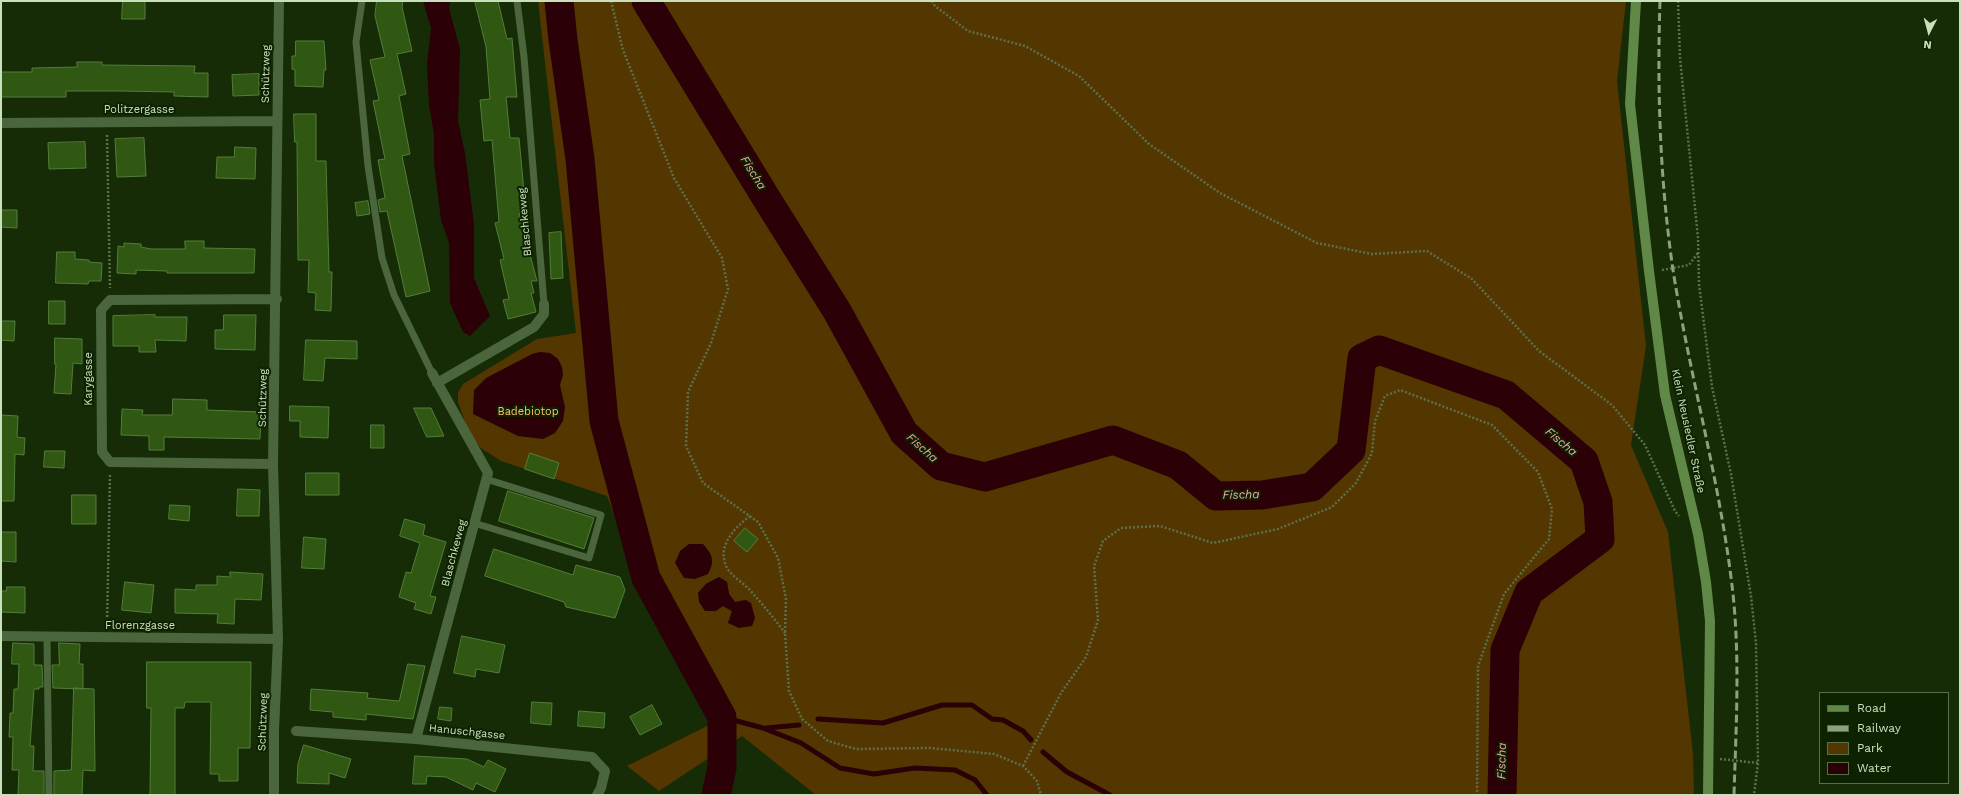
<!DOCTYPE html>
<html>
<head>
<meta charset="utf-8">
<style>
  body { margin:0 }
  #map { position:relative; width:1961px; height:796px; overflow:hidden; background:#162c07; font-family:"Work Sans",sans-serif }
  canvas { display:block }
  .frame { position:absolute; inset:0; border:2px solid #c9e0bd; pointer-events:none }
  .legend { position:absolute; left:1819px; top:692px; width:130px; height:92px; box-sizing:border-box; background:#0d2200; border:1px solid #586e4c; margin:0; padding:5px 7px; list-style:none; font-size:12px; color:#c9e0bd }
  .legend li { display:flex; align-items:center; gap:8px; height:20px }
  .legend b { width:20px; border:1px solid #586e4c }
  .north { position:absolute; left:1909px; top:12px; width:40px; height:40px; -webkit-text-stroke:3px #0d2200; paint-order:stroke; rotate:186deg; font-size:11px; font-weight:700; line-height:16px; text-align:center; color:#c9e0bd }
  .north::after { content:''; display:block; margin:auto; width:14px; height:18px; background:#c9e0bd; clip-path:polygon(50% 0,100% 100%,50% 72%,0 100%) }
</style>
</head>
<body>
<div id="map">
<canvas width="1961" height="796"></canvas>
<div class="frame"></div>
<ul class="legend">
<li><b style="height:5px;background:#608947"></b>Road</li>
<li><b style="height:5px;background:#8ca27f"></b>Railway</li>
<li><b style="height:11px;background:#543600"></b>Park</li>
<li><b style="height:11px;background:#2b0007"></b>Water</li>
</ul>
<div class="north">N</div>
</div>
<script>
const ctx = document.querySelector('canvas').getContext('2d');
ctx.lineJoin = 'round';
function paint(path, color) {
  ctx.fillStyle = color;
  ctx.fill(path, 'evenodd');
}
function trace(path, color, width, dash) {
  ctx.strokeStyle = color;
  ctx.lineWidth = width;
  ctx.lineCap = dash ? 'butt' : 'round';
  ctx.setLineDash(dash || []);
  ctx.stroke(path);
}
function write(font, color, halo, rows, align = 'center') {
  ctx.font = font + ' "Work Sans",sans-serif';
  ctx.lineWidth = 4;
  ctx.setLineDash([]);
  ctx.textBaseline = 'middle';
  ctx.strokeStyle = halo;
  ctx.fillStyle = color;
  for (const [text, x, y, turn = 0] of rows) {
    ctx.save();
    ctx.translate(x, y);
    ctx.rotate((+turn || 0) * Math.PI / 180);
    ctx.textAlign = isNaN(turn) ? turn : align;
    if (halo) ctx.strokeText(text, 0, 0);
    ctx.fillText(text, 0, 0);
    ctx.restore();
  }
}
paint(new Path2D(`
  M538 1H1626L1617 81 1646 346 1631 445 1668 532 1693 754 1694 795H816L742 736 659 791 627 766 715 722 636 571 607 496 501 461 481 448 470 436 458 402V393L463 384 537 339 576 333ZM719 577 727 582 729 594 735 602 746 600 728 623 732 611 698 593 706 584Z`), '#543600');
paint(new Path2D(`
  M423 1H450L449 8 460 49 458 121 465 153 474 224V278L490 316 470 336 463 332 450 303 449 243 441 220 434 163V134L429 105 427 64 431 28Z
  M540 352 550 353 558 359 562 367 563 375 560 385 565 407 563 421 555 433 543 439 518 436 473 414 474 390 486 378 532 354Z
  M689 544H703C713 555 715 561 708 574L695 579 684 578 675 563 680 551Z
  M719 577 727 582 729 594 735 602 746 600 751 603 755 618 752 626 739 628 728 623 732 611 723 606 716 611H705L699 602 698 593 706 584Z`), '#2b0007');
trace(new Path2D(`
  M722 717 763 728 801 743 840 768 874 774 915 768 955 770 975 780 987 795
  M818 719 883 723 942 705H972L992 719 1003 720 1023 731 1031 740
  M766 728 799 725
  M1043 752 1067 772 1110 795`), '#2b0007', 5);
trace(new Path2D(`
  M559 1 563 40 580 159 604 421 646 578 722 717V768L716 795
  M646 1 768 201 837 311 904 433 941 466 985 477 1113 440 1178 465 1216 496 1262 495 1312 487 1351 450 1362 358 1379 350 1506 395 1584 461 1598 502 1600 539 1529 592 1505 650 1502 795`), '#2b0007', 29);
const building = new Path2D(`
  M123 1H145V19H122Z
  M377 1H403L402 7 412 51 397 54 406 94 399 96 410 154 402 156 430 291 406 297 387 211 380 212 378 200 385 198 378 160 385 159 373 101 379 100 370 60 385 57 375 16Z
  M475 1H498L507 39 512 38 517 97H506L510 138H519L526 213H519L537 281H531L534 293H531L536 312 508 319 503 300 509 299 500 260 504 259 495 223 499 222 492 140 484 141 480 100 490 99 486 47Z
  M296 41H324L326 70H324L323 87 295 86V70L292 69V56H295Z
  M77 62H102V65L195 66 194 73H208V97L174 96V92L119 91H66V97H1V72H32V68L77 67Z
  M259 74V95L233 96 232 75Z
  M294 114H316V161H326L329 272H332L331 311 315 310 316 293 308 292 309 260H298L297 142H295Z
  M144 138 146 176 117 177 115 139Z
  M85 142 86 168 49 169 48 143Z
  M235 147 256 148 255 179 216 178 217 157H234Z
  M368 201 370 214 357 216 355 203Z
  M1 210H17V228L1 227Z
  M561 232 563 278 551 279 549 233Z
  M185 241H204V248L255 249 254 273H167V271L136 270V274L117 273 118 246 124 247V243L141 244V247L151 249H185Z
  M57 252H75V259L89 260V262L102 263 101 281H89L88 284 56 283Z
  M49 301H65V324H49Z
  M155 315V317H187L186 341 155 340 156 352H139V346H113V316Z
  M224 315H256L255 350 215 349V330H223Z
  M1 321H15L14 341 1 340Z
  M55 338 82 339V364L73 363 71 394 54 393 56 364H55Z
  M306 340 357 341V359L325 358 323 381 304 380Z
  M173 399 207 400V410L261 412 260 439 164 437V450H149V436L121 435 122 409 143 410 142 415H172Z
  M290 406 329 407 328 438 300 437V421H290Z
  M414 408H431L444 436 427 437Z
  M1 415 18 416 17 437 25 438 24 455 15 454 14 501H1Z
  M371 425H384V448H371Z
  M45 451H65L64 468 44 467Z
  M530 453 559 463 554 479 525 469Z
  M306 473H339V495H306Z
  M238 489 260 490 259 516H237Z
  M508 491 594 518 584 549 499 521Z
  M72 495H96V524H72Z
  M170 505 190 506 189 521 169 519Z
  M405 519 425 525 423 535 446 542 430 596 436 597 431 614 414 609 416 603 399 597 406 572 411 573 420 543 400 536Z
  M745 528 758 539 747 552 734 541Z
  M1 532H16V562L1 561Z
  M304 537 326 539 324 569 302 568Z
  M494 549 573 575 576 565 620 577 625 590 615 618 566 607 564 602 485 576Z
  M230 572 263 574 261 600 235 599 234 624 217 623 218 614 175 613V589L196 590V585H217V576L230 577Z
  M125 582 154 585 151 613 122 610Z
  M7 587H25V613L1 612V591H6Z
  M462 636 505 645 499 673 476 669 475 677 454 673Z
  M13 643 34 644V665H42L43 687H39V689H34L30 746H34L33 771H44V795H18L19 770H12L13 737H9L10 713H13L14 689H18L19 664H12Z
  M59 643 80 644 79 664H83V689L53 688 52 665H59Z
  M147 662H251L250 748H238V781H219V774H210L211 702H185L184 708H175V795H150L151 708H147Z
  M408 664 425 666 413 719 366 714V720L333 717V712L310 710 311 689 368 693 367 698 399 701Z
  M74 688 94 689 95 771 83 770 82 795H54V771L71 770Z
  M532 702 552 703 551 725 531 723Z
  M652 705 662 724 640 735 630 717Z
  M440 707 452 708 451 721 438 719Z
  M579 711 605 713 604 728 578 726Z
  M304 745 351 759 345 778 329 773V784L297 783 298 764Z
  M415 756 467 759 484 767 488 760 506 769 495 792 476 783 473 790 446 777 427 776 426 784H413Z`);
paint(building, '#305812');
trace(building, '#537d3a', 1);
trace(new Path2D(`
  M611 1 623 50 674 178 722 258 728 289 711 343 688 392 686 446 703 483 758 522 778 558 786 599 785 633 789 691 802 719 828 741 856 749 930 748 994 754 1023 766 1037 781 1041 795
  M932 1 935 6 968 31 1025 46 1079 76 1149 144 1220 193 1317 243 1372 254 1427 251 1472 279 1539 351 1612 405 1645 445 1675 511 1679 516
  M1678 1 1680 58 1698 238 1699 284 1712 387 1731 474 1751 596 1756 643 1758 763 1754 795
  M107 135 110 288
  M1662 270 1689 265 1698 253
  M750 516C734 528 716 547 727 568 732 576 743 583 750 590 762 604 774 618 785 633
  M107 625 110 474
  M1720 759 1758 763
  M1023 766 1061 693 1086 657 1098 620 1094 566 1103 541 1121 528 1160 526 1213 543 1278 529 1332 507 1356 483 1372 453 1375 421 1385 396 1400 390 1492 425 1538 472 1552 509 1549 539 1504 594 1478 666 1477 795`), '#5b714d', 2.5, [2, 2]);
trace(new Path2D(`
  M362 1 356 42 368 166 382 258 394 295 432 373
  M517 1 524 57 544 304
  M474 523 589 558 601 515 486 479
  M47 637 49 795`), '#4b653c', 7);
trace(new Path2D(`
  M1 123 277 121
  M437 383 534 327 544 314V304
  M273 464 110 462 102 452 101 310 110 300 277 299
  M1 636 278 639
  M296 731 416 739 592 757 605 771 601 788 597 795
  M416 739 488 473 432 373
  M274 795V731L278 639 273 464 279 1`), '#4b653c', 10);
trace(new Path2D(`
  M1636 1 1630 104 1649 271 1665 395 1698 534 1706 582 1710 621 1708 795`), '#608947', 10);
trace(new Path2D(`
  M1660 1C1657 91 1660 181 1673 270 1690 378 1721 485 1733 594 1740 661 1736 728 1734 795`), '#8ca27f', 3, [8, 4]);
write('11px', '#c9e0bd', '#0d2200', [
  ["Schützweg",266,74,-89],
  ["Politzergasse",139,110],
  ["Blaschkeweg",525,222,-95],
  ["Karygasse",89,379,-90],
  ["Schützweg",263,398,-89],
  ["Klein Neusiedler Straße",1688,431,78],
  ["Blaschkeweg",454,553,-75],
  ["Florenzgasse",140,626],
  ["Schützweg",263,722,-88],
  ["Hanuschgasse",467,732,6]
]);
write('11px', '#fec26b', '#0d2200', [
  ["Badebiotop",528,412]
]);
write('italic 12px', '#f8a4aa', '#0d2200', [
  ["Fischa",753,173,58],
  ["Fischa",1561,442,40],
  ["Fischa",922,448,42],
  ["Fischa",1241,495,-1],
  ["Fischa",1502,761,-89]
]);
</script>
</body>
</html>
